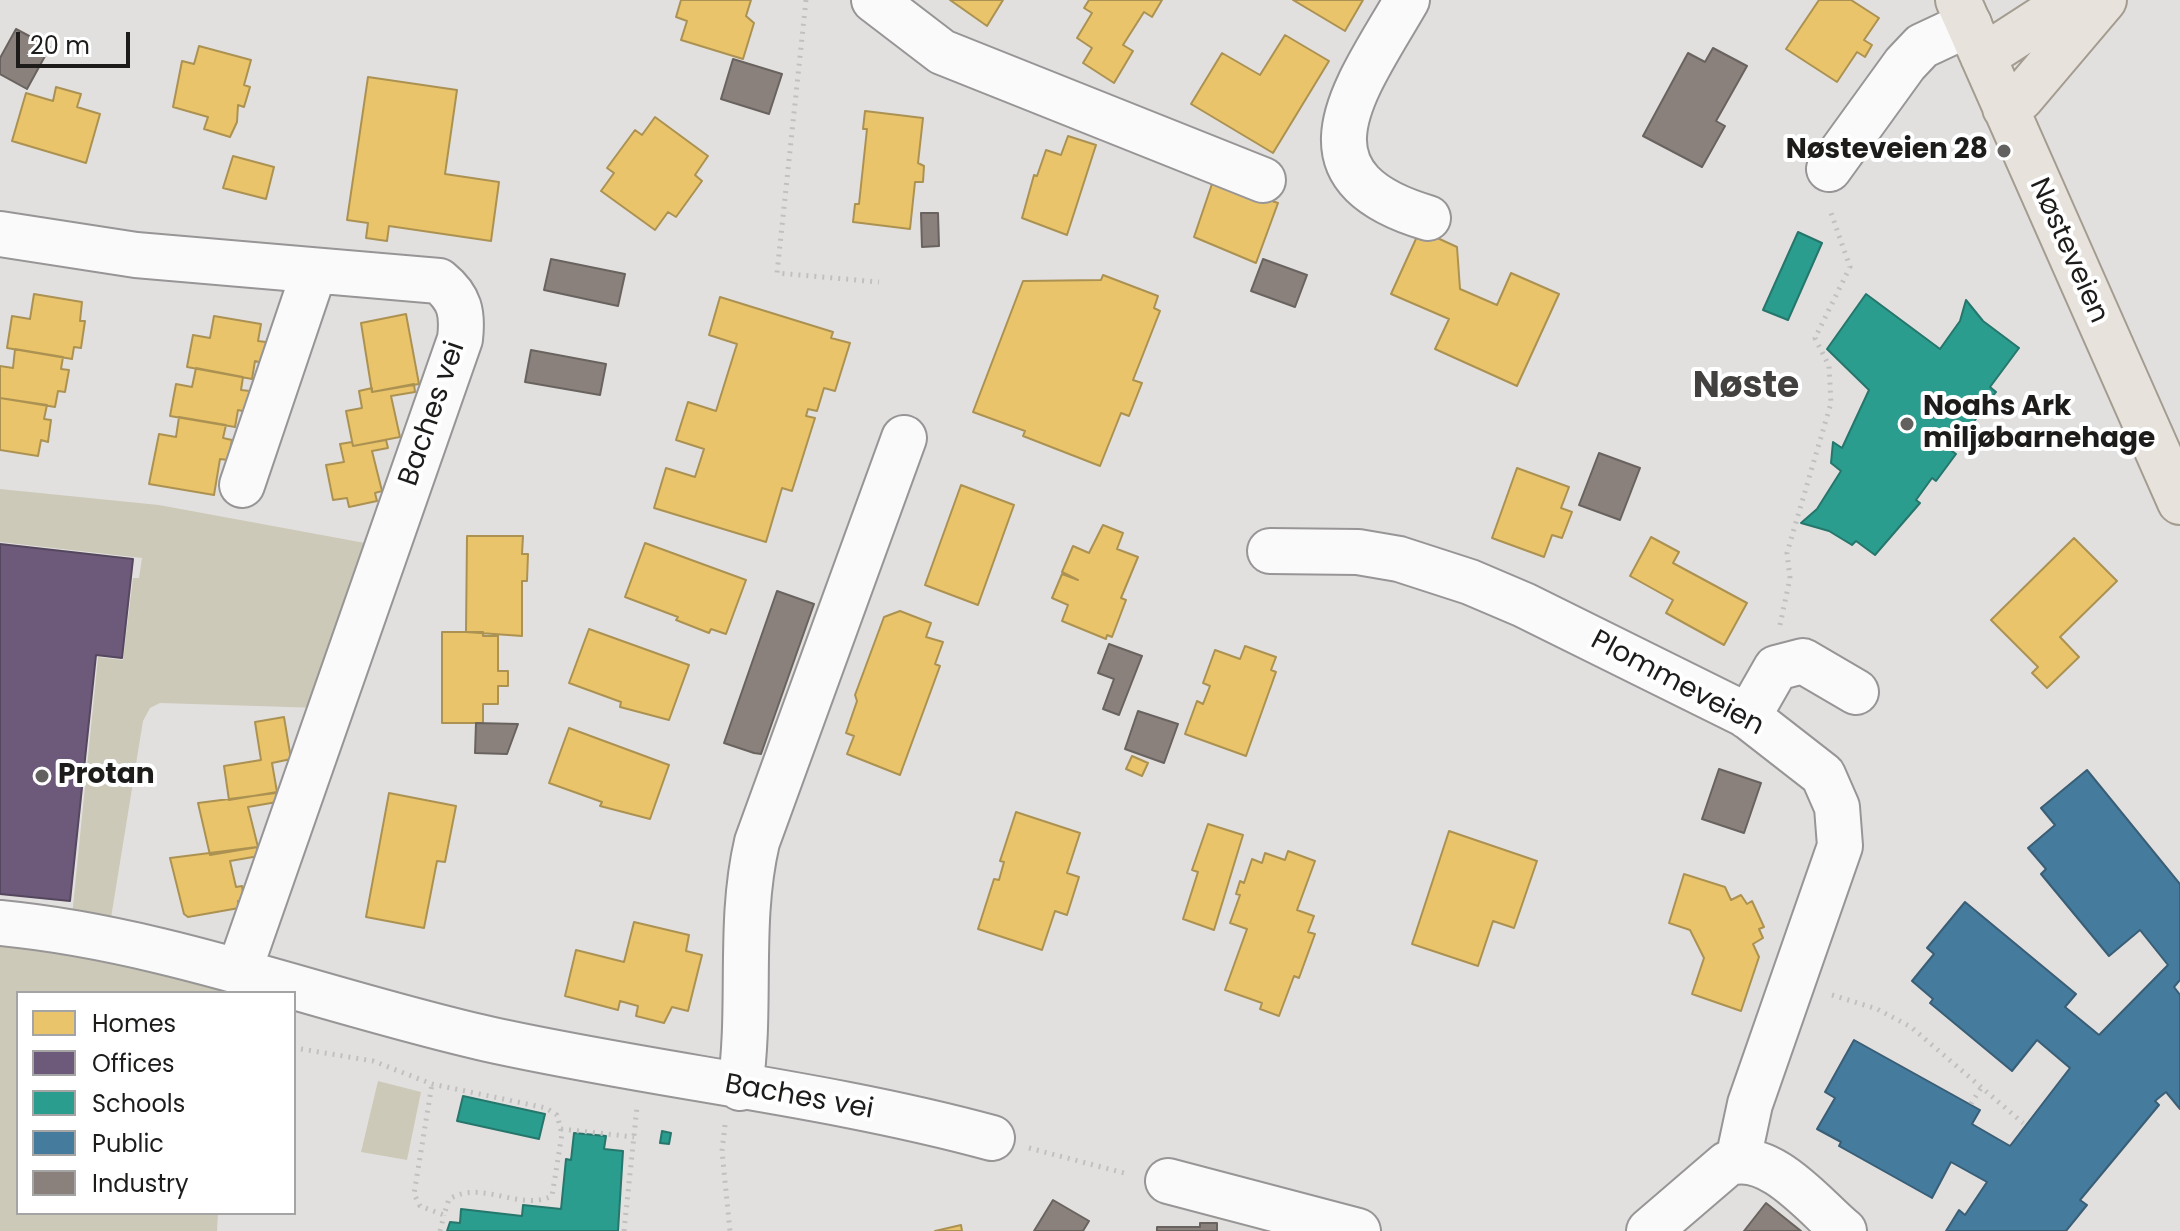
<!DOCTYPE html>
<html>
<head>
<meta charset="utf-8">
<style>
  body { margin:0 }
  #map { position:relative; width:2180px; height:1231px; overflow:hidden; background:#e2e0df; font-family:Poppins,sans-serif }
  canvas { display:block }
  .legend { position:absolute; left:16px; top:991px; width:280px; height:224px; box-sizing:border-box; background:#fff; border:2px solid #a5a4a4; margin:0; padding:10px 14px; list-style:none; font-size:24px; color:#1d1c1b }
  .legend li { display:flex; align-items:center; gap:16px; height:40px }
  .legend b { width:40px; border:2px solid #a5a4a4 }
  .scale { position:absolute; left:16px; top:32px; width:114px; height:36px; box-sizing:border-box; border:4px solid #1d1c1b; border-top:0; padding-left:10px; font-size:24px; line-height:28px; white-space:nowrap; color:#1d1c1b; -webkit-text-stroke:6px #fff; paint-order:stroke }
</style>
</head>
<body>
<div id="map">
<canvas width="2180" height="1231"></canvas>
<ul class="legend">
<li><b style="height:22px;background:#e9c46a"></b>Homes</li>
<li><b style="height:22px;background:#6d597a"></b>Offices</li>
<li><b style="height:22px;background:#2a9d8f"></b>Schools</li>
<li><b style="height:22px;background:#457b9d"></b>Public</li>
<li><b style="height:22px;background:#8a817c"></b>Industry</li>
</ul>
<div class="scale">20 m</div>
</div>
<script>
const ctx = document.querySelector('canvas').getContext('2d');
ctx.lineJoin = 'round';
function paint(path, color) {
  ctx.fillStyle = color;
  ctx.fill(path, 'evenodd');
}
function trace(path, color, width, dash) {
  ctx.strokeStyle = color;
  ctx.lineWidth = width;
  ctx.lineCap = dash ? 'butt' : 'round';
  ctx.setLineDash(dash || []);
  ctx.stroke(path);
}
function write(font, color, halo, rows, align = 'center') {
  ctx.font = font + ' Poppins,sans-serif';
  ctx.lineWidth = 8;
  ctx.setLineDash([]);
  ctx.textBaseline = 'middle';
  ctx.strokeStyle = halo;
  ctx.fillStyle = color;
  for (const [text, x, y, turn = 0] of rows) {
    ctx.save();
    ctx.translate(x, y);
    ctx.rotate((+turn || 0) * Math.PI / 180);
    ctx.textAlign = isNaN(turn) ? turn : align;
    if (halo) ctx.strokeText(text, 0, 0);
    ctx.fillText(text, 0, 0);
    ctx.restore();
  }
}
paint(new Path2D(`
  M0 489 159 505 376 545 320 708 160 703 150 708 143 721 110 924 72 916 98 657 123 660 133 578H139L142 558 0 542Z
  M0 939 231 981 230 993H18V1213H218L217 1231H0Z
  M378 1081 421 1092 407 1160 361 1152Z`), '#cdc9b8');
const homes = new Path2D(`
  M681 0H751L746 16 754 23 743 59 681 40 687 21 676 17Z
  M950 0H1003L987 26Z
  M1089 0H1162L1152 17 1144 12 1123 45 1133 51 1114 83 1083 63 1092 48 1077 38 1092 13 1084 8Z
  M1293 0H1363L1345 31Z
  M1819 0H1851L1879 18 1864 40 1872 45 1865 57 1857 52 1837 82 1786 49Z
  M1285 35 1329 61 1273 153 1191 104 1222 53 1260 75Z
  M199 46 251 60 244 85 250 87 244 107 238 105 237 122 230 137 204 129 208 117 173 107 182 61 194 64Z
  M368 77 457 90 445 174 499 182 491 241 389 226 387 241 366 238 368 223 347 220Z
  M56 87 81 94 77 107 100 114 86 163 12 141 26 93 53 101Z
  M865 111 923 118 918 163 924 166 923 182H915L910 229 853 222 855 204H859L867 129H863Z
  M655 117 708 156 695 175 702 181 676 217 668 212 655 230 601 191 614 173 607 168 635 130 642 135Z
  M1068 136 1096 145 1067 235 1022 218 1034 175 1037 176 1046 150 1061 155Z
  M233 156 274 167 266 199 223 188Z
  M1213 181 1278 203 1256 263 1194 237Z
  M1420 230 1457 247 1460 289 1497 305 1511 273 1559 294 1517 386 1435 349 1449 319 1391 294Z
  M1103 275 1158 296 1154 308 1160 311 1133 380 1142 383 1129 416 1121 413 1100 466 1023 436 1025 431 973 412 1023 281 1101 280Z
  M34 294 82 302 80 321H85L81 348 74 347 72 359 7 348 12 316 30 319Z
  M720 297 833 332 831 338 850 343 835 391 824 388 817 411 808 409 806 416 815 418 792 491 782 488 766 542 654 508 666 468 695 477 704 449 676 440 688 402 716 411 737 344 709 335Z
  M406 314 419 384 372 392 361 323Z
  M214 316 261 324 258 341 266 342 263 363 255 361 252 379 187 367 193 335 210 338Z
  M15 349 63 357 61 369 69 370 65 392 58 391 55 407 0 398V366L13 368Z
  M196 368 243 377 241 390 250 391 247 412 238 410 235 427 170 416 176 384 192 387Z
  M414 384 415 392 391 396 400 437 353 446 346 411 362 408 359 391 372 388V392Z
  M0 398 47 405 44 419 51 420 48 442 41 440 38 456 0 450Z
  M179 417 226 425 223 438 232 440 228 460 220 459 214 495 149 484 159 434 176 437Z
  M386 440 388 448 372 451 382 491 375 493 377 501 349 507 347 498 333 500 326 465 344 462 340 444 352 442 353 446Z
  M1517 468 1569 487 1561 508 1572 512 1562 538 1552 535 1544 557 1492 538Z
  M961 485 1014 505 978 605 925 585Z
  M1103 525 1123 533 1117 549 1138 557 1121 598 1126 600 1112 637 1107 635 1106 639 1062 621 1068 605 1052 598 1062 574 1078 580 1062 572 1073 546 1089 553Z
  M467 536H523L522 554H528L527 581H522V636L466 632Z
  M1651 537 1679 552 1673 563 1747 603 1724 645 1666 613 1673 600 1630 576Z
  M2074 538 2117 581 2060 637 2079 657 2047 688 2032 673 2038 667 1991 620Z
  M645 543 746 580 726 634 711 629 709 633 676 620 678 617 625 597Z
  M900 611 931 623 926 637 943 642 935 664 940 666 900 775 847 754 854 736 846 733 857 701 855 695 884 617Z
  M589 629 689 665 669 720 620 707 621 702 569 683Z
  M442 632H483V636H498V671H508V686H498V704H483V723H442Z
  M1245 646 1276 657 1271 670 1276 672 1246 756 1185 734 1197 701 1203 704 1210 686 1203 683 1215 650 1240 659Z
  M284 717 291 759 272 763 277 792 229 800 224 766 261 760 255 722Z
  M569 728 669 765 650 819 600 806 602 802 549 783Z
  M1132 756 1148 763 1142 776 1126 769Z
  M276 793 277 802 248 807 258 847 210 855 198 803Z
  M389 793 456 806 445 862 437 861 424 928 366 917Z
  M1016 812 1080 833 1067 873 1079 877 1067 915 1055 911 1042 950 978 929 994 879 999 880 1004 862 1000 861Z
  M1208 824 1243 835 1214 930 1183 919 1198 872 1192 870Z
  M1449 831 1537 861 1514 928 1493 921 1478 966 1412 944Z
  M257 847 259 856 230 861 236 887 242 886 244 900 238 901 239 908 188 917 184 914 170 858Z
  M1288 851 1315 861 1297 910 1314 916 1308 932 1315 934 1299 978 1294 976 1279 1016 1260 1009 1262 1003 1225 990 1247 929 1230 923 1240 895 1236 894 1240 881 1244 883 1252 859 1262 863 1265 853 1285 860Z
  M1684 874 1725 887 1731 900 1741 895 1747 904 1752 901 1764 927 1759 929 1763 938 1753 944 1759 957 1741 1011 1692 994 1704 958 1690 930 1669 923Z
  M634 922 689 935 686 951 702 955 688 1011 672 1007 664 1023 636 1016 638 1006 620 1001 618 1010 565 996 576 950 624 962Z
  M961 1225 962 1231H935Z`);
paint(homes, '#e9c46a');
trace(homes, '#ac9252', 2);
const offices = new Path2D(`
  M0 544 133 559 122 658 96 655 70 901 0 894Z`);
paint(offices, '#6d597a');
trace(offices, '#55475e', 2);
const schools = new Path2D(`
  M1798 232 1822 243 1788 320 1763 310Z
  M1866 294 1940 349 1960 321 1966 300 1983 321 2019 348 1990 387 1996 392 1952 451 1956 454 1936 481 1932 478 1916 500 1920 503 1875 555 1856 541 1852 545 1829 531 1801 523 1817 509 1841 471 1831 463 1833 442 1842 448 1869 390 1827 349Z
  M463 1096 545 1114 539 1139 457 1121Z
  M662 1131 671 1133 669 1144 660 1143Z
  M574 1133 606 1136 604 1149 623 1151 618 1231H447L450 1222 460 1223 461 1209 522 1216 523 1205 561 1209 566 1159 571 1160Z`);
paint(schools, '#2a9d8f');
trace(schools, '#26766c', 2);
const public = new Path2D(`
  M2087 770 2180 884V980L2174 987 2180 995V1109L2166 1092 2155 1101 2159 1105 2080 1200 2087 1205 2066 1231H1946L1959 1210 1965 1215 1987 1182 1951 1162 1932 1198 1839 1146 1841 1142 1817 1129 1835 1098 1825 1092 1854 1040 1980 1110 1972 1124 2010 1146 2070 1068 2037 1040 2012 1071 1930 1003 1933 999 1912 981 1934 954 1927 948 1965 902 2076 994 2065 1007 2099 1035 2168 965 2140 930 2109 956 2041 874 2046 869 2028 848 2055 825 2041 808Z`);
paint(public, '#457b9d');
trace(public, '#395e76', 2);
const industry = new Path2D(`
  M16 29 50 47 27 89 0 74V58Z
  M1713 48 1747 66 1716 121 1725 126 1702 167 1643 136 1688 53 1705 62Z
  M733 59 782 74 769 114 721 99Z
  M921 213H938L939 246 922 247Z
  M551 259 625 274 618 306 544 290Z
  M1263 259 1307 275 1295 307 1251 291Z
  M531 350 606 364 600 395 525 382Z
  M1599 453 1640 468 1620 520 1579 505Z
  M777 591 814 604 761 754 754 753 724 743Z
  M1109 644 1142 656 1119 715 1103 709 1114 679 1098 673Z
  M1138 711 1178 724 1164 763 1125 749Z
  M476 723 518 724 507 754 475 753Z
  M1719 769 1761 783 1744 833 1702 819Z
  M1053 1200 1089 1221 1083 1231H1034Z
  M1766 1203 1801 1231H1744Z
  M1200 1223H1217V1231H1157V1227H1200Z`);
paint(industry, '#8a817c');
trace(industry, '#69635f', 2);
const minor = new Path2D(`
  M874 0 942 52 1263 180
  M1407 0C1357 87 1285 176 1428 218
  M1829 169 1905 64 1922 46 1969 24
  M0 234 136 255 439 281C460 298 463 313 460 339L239 971
  M242 485 314 272
  M1270 551 1358 552 1399 559 1470 582 1524 605 1746 715 1823 775 1837 807 1840 846 1750 1104 1738 1160
  M1748 717 1776 668 1803 661 1856 692
  M0 923C167 939 325 1002 488 1039 655 1076 827 1093 992 1138
  M740 1088C752 1006 738 923 757 842L904 438
  M1168 1181 1358 1231
  M1649 1231 1727 1164C1770 1149 1814 1206 1844 1231`);
const major = new Path2D(`
  M1958 0 2180 502
  M1983 57 2071 0
  M2005 108 2021 98 2104 0`);
trace(minor, '#979595', 48);
trace(major, '#a49c90', 48);
trace(new Path2D(`
  M806 0 777 273 879 282
  M1780 625 1790 578 1787 553 1831 403 1829 366 1815 338 1850 267 1830 210
  M1832 995 1877 1009 1911 1027 2023 1123
  M301 1049 373 1061 432 1084 546 1108 557 1115 562 1134 552 1196C519 1212 483 1179 449 1199L444 1215 420 1206 414 1194 432 1084
  M1971 1104 1982 1086
  M725 1125 722 1151 730 1231
  M561 1129 634 1137
  M1029 1148 1128 1174
  M440 1231 444 1215
  M624 1231 637 1107`), '#c0c0c0', 5, [2, 6]);
trace(minor, '#fbfafa', 44);
trace(major, '#e7e3dc', 44);
for (const [x, y, r, color] of [
  [2004,151,8,"#626160"],
  [1907,424,8,"#626160"],
  [42,776,8,"#626160"]
]) {
  const dot = new Path2D();
  dot.arc(x, y, r, 0, 2 * Math.PI);
  ctx.fillStyle = color;
  ctx.fill(dot);
  trace(dot, '#fff', 3);
}
write('bold 28px', '#1d1c1b', '#fff', [
  ["Nøsteveien 28",1988,151,"right"],
  ["Noahs Ark",1923,408],
  ["miljøbarnehage",1923,440],
  ["Protan",58,776]
], 'left');
write('28px', '#1d1c1b', '#fff', [
  ["Nøsteveien",2068,251,66],
  ["Baches vei",433,414,-71],
  ["Plommeveien",1677,684,28],
  ["Baches vei",799,1098,10]
]);
write('bold 36px', '#43413f', '#fff', [
  ["Nøste",1746,388]
]);
</script>
</body>
</html>
